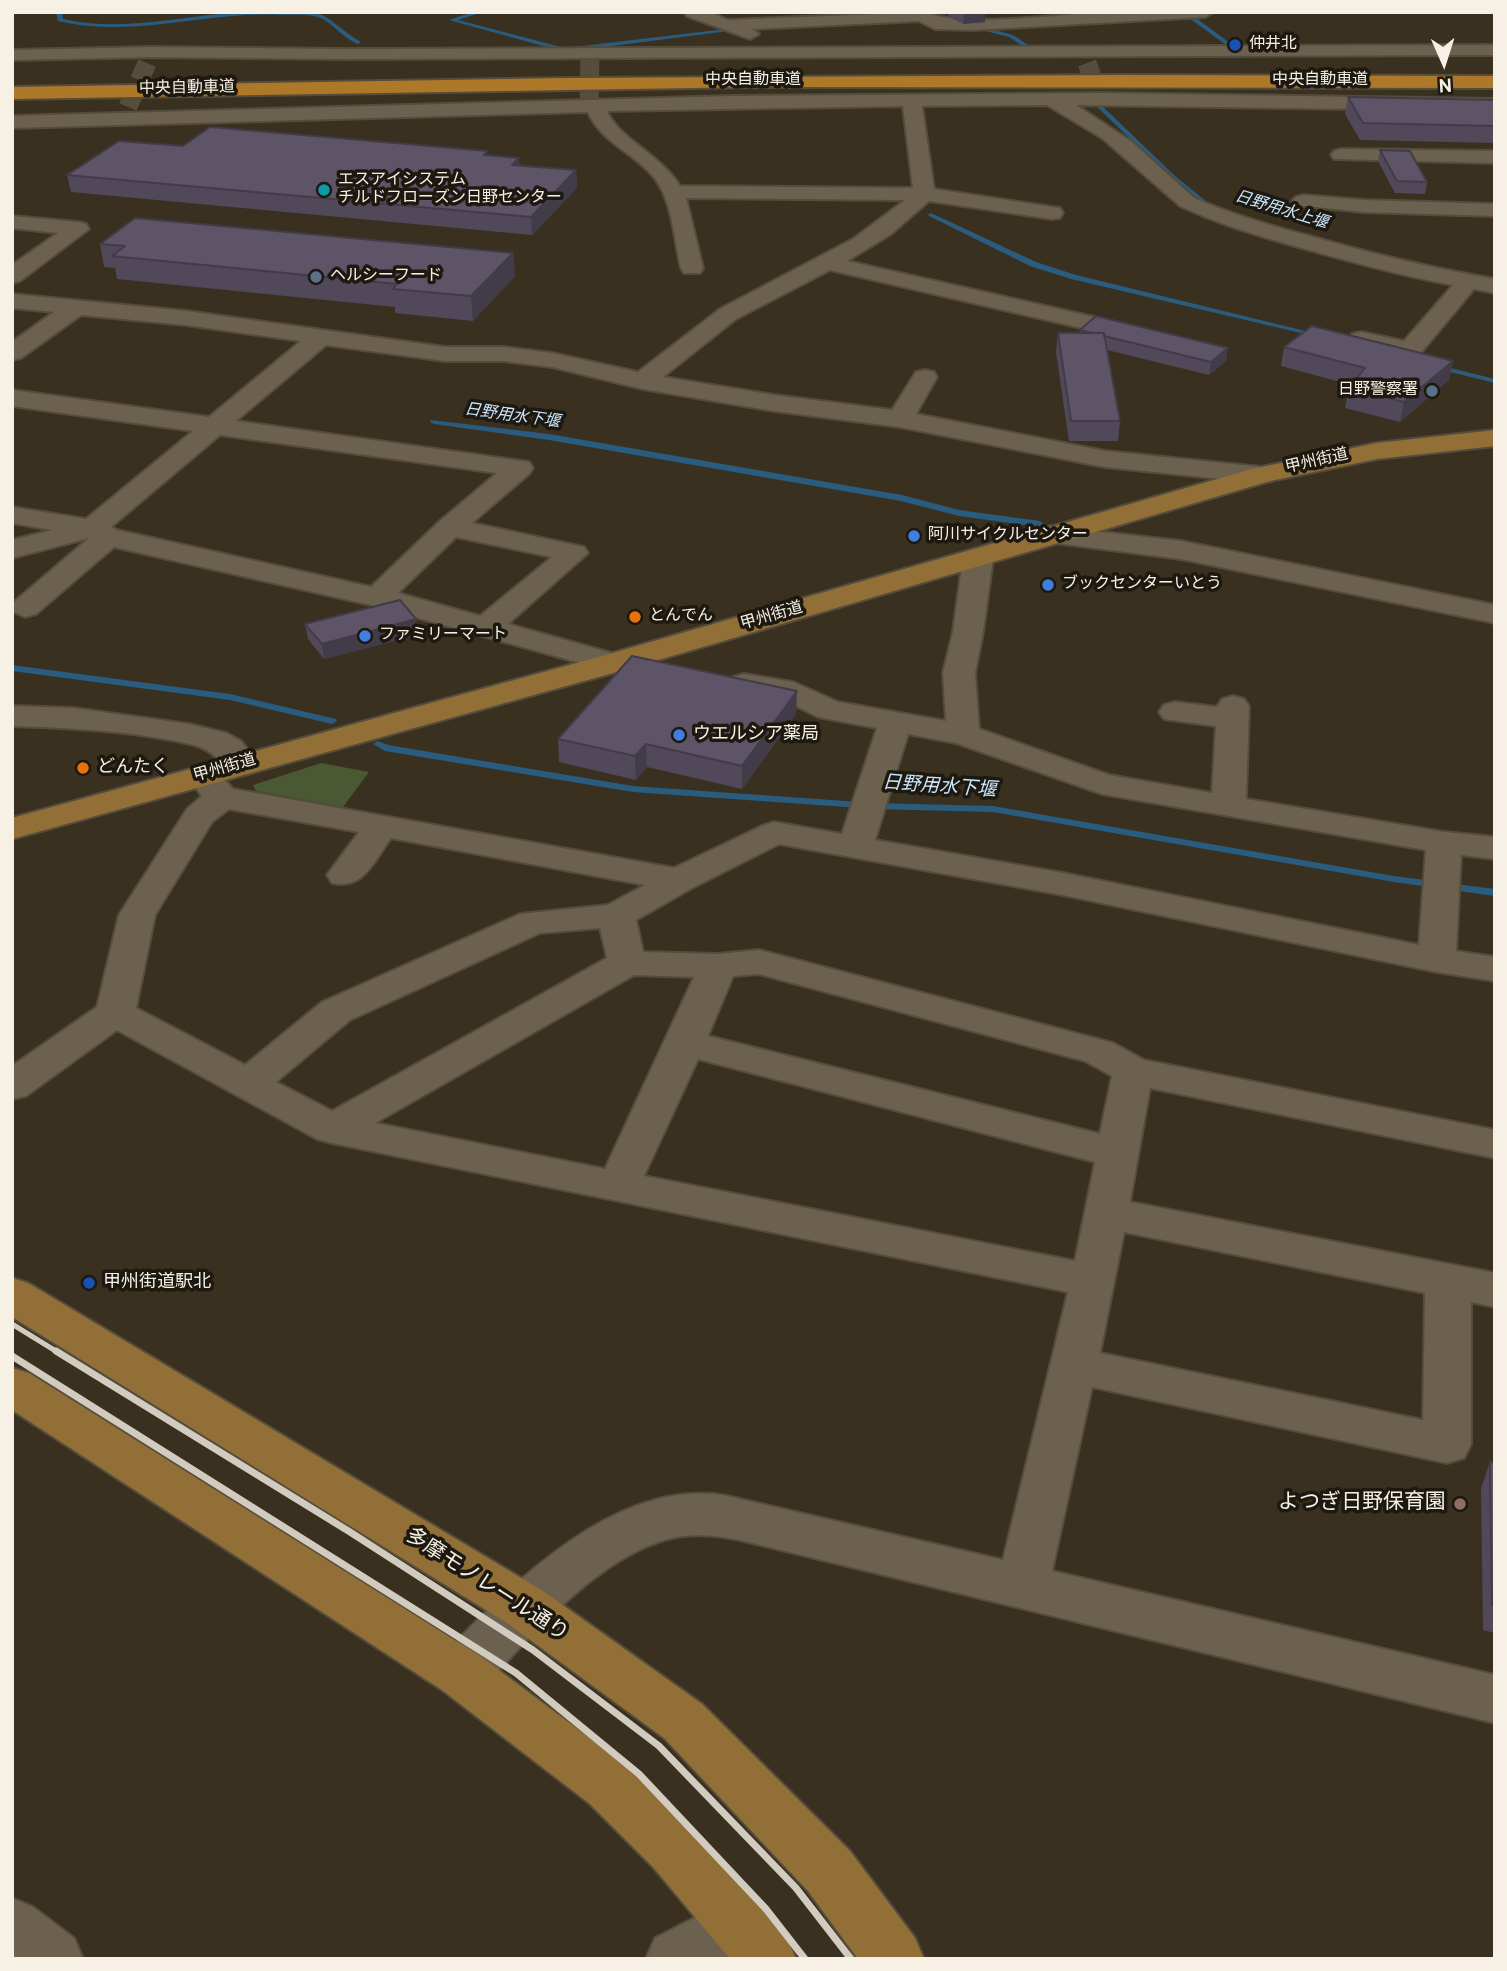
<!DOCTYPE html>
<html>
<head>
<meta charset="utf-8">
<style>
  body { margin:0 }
  #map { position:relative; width:1507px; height:1971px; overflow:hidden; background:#3a301f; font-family:Overpass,sans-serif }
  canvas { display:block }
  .frame { position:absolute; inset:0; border:14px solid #f6f0e5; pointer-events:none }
  .north { position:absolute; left:1409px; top:28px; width:70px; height:70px; -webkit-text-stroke:5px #1d1911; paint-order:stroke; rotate:177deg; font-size:19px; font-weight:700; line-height:28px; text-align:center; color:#f6f0e5 }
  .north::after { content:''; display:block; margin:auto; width:24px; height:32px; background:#f6f0e5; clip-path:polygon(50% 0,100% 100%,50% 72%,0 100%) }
</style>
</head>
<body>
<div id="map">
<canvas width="1507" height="1971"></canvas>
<div class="frame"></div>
<div class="north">N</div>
</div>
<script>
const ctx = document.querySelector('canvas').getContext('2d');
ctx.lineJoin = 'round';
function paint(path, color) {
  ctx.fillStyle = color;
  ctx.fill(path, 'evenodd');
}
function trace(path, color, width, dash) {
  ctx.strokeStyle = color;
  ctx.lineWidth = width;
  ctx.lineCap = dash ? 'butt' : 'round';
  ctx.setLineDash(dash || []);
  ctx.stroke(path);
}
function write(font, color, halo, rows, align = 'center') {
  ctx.font = font + ' Overpass,"Noto Sans JP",sans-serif';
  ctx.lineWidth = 7;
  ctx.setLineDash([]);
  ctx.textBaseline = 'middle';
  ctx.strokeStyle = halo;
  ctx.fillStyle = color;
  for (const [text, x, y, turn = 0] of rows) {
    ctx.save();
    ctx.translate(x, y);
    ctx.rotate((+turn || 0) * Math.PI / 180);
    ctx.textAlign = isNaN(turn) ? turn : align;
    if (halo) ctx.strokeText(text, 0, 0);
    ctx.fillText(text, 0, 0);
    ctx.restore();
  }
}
paint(new Path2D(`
  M321 763 369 772 343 807 256 791 253 785Z`), '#4a5933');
paint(new Path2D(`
  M56 12H62L63 19C122 32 177 17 236 12 263 10 291 12 318 13 334 20 346 34 361 42L358 44C342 38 333 22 318 17 308 14 292 15 281 15 204 11 137 39 58 21Z
  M473 12H483L458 20 565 48 726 29 729 31 565 52 449 20Z
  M1176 15H1192L1238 49 1233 50 1189 18H1174Z
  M972 24 1013 35 1030 46 1043 45 1046 47 1027 49 1009 37 970 27Z
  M1093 101H1097L1175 176 1212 206V208H1208L1171 178 1093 103Z
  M931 213 1036 262 1076 275 1322 335 1318 337 1071 279 1030 266 929 216 928 215Z
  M1434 364 1495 379V383L1434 368Z
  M431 420 549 434 902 495 959 510 1040 521 1044 524 1040 527 959 516 901 501 549 440 434 424 430 422Z
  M12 665 230 694 336 719 337 721 332 724 230 700 12 671Z
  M378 741 388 745 633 786 874 803 993 806 1394 876 1495 889V896L1394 882 993 812 874 809 633 792 385 751 373 744Z`), '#2a5c80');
trace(new Path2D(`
  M1087 63 1096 87
  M589 106 590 53
  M128 107 148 61`), '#564d3d', 19, [19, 10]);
const minor = new Path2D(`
  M685 12H709L728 20 927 12C958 29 1069 13 1110 12 1144 11 1179 12 1213 12L1205 17 973 30 935 29 919 21 752 29 759 34 750 39 687 16Z
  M1495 45V55L344 59 152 57 12 60V50L152 47 344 49Z
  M1101 93 1495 99V111L1076 105 1132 142 1194 198C1231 214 1268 225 1306 235 1369 253 1431 268 1495 279V293L1474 289 1419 355 1410 357 1352 344 1349 339 1352 334 1361 332 1404 341 1453 285C1398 275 1345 260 1291 245 1253 234 1216 223 1180 206L1102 138 1047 105 922 106 934 189 1052 207 1060 208 1063 213 1060 218 1052 219 929 201 891 234 847 261 1094 317 1098 322 1094 327 1086 329 830 270 736 319 663 377 774 395 892 410 916 372 925 370 934 372 937 377 916 414 1105 451 1262 467 1272 469 1276 475 1272 481 1262 483 1105 467 900 427 774 411 643 389 552 367 503 361H445L326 345 236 421 529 462 533 468 529 474 472 523 584 547 588 553 508 624 615 654 658 661 663 668 658 675 647 677 613 672 371 605 114 547 36 614 25 617 12 611 14 602 89 538 12 558V540L52 530 12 523V507L86 519 193 431 12 406V390L209 417 301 341 186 325 81 315 21 358 12 360V342L54 312 12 308V294L186 311 445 347H503L552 353 638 372 720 309 853 239 905 200 686 198 703 268 700 273H684L681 268C674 240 673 204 656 180 637 154 601 143 588 112L12 128V116L731 96ZM903 106 913 188 680 186C661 155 618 138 607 111ZM220 435 497 473 440 521 371 587 117 530 111 527ZM456 537 552 557 480 616 398 593Z
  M1341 149 1495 151V163L1334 159 1331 155 1334 151Z
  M1303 195 1363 200 1495 204V216L1363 212 1296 205 1292 201 1296 197Z
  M12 216 78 222 86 224 89 229 20 281 12 283V265L58 233 12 228Z
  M1050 526 1181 541 1495 605V623L1181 559 1040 541 1036 535 1040 529Z
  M978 549 988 552 993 558 983 632 975 673 979 729 1109 775 1212 793 1216 726 1164 719 1159 712 1164 705 1175 702 1217 707 1222 699 1233 696 1244 699 1249 706 1246 799 1444 832 1495 837V859L1461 855 1456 951 1495 957V981L1437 972 1063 895 779 844 692 888 636 920 643 952 718 954 759 950 1113 1043 1144 1060 1495 1130V1158L1150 1088 1130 1202 1495 1273V1307L1471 1302V1444L1464 1458 1447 1463 1092 1387 1052 1571 1495 1675V1723L748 1542C722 1536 695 1532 668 1539 613 1554 564 1602 525 1642 504 1664 489 1686 461 1697L442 1690 434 1673 442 1656C511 1585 617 1476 727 1496L1003 1560 1068 1292 332 1143 317 1139 117 1030 26 1096 12 1099V1066L97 1007 119 915 187 809 202 796 189 779 194 772C214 767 220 774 233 789L674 868 762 826 774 822 842 834 877 728 818 717 784 700 733 691 728 684 733 677 744 674 793 682 838 702 946 721 943 673 953 632 963 558 968 552ZM908 734 956 743 1102 794 1426 850 1419 945 1063 873 875 840ZM229 809 359 832 327 875 332 883C364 890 374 861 391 838L645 885 608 905 520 914 322 1002 245 1065 136 1008 155 915 212 822ZM600 928 607 958 332 1111 276 1082 350 1020 540 933ZM759 974 1085 1061 1112 1076 1100 1134 708 1036 733 976ZM634 975 694 977 605 1169 375 1123ZM698 1059 1095 1162 1075 1261 644 1176ZM1124 1232 1425 1293 1423 1420 1100 1353Z
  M12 706 73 708 189 724 226 733 241 741 259 764 254 771C224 779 222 752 194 745 136 731 72 728 12 726Z
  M741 1894 762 1903 771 1923 762 1943 735 1959H646L655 1938Z
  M12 1898 33 1907 74 1938 83 1959H12Z`);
const major = new Path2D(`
  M1495 430V446L1377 459 1270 481 624 670 12 839V818L602 656 1252 469 1377 443Z
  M12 1278 28 1283 543 1591 702 1704 850 1851 915 1938 924 1959H858L808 1891 664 1738 507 1623 12 1317Z
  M12 1368 29 1373 480 1656 630 1768 693 1829 762 1903 787 1938 796 1959H730L653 1867 590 1804 442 1690 12 1410Z`);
const highway = new Path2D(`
  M1124 75 1495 76V88L753 87 12 99V87L568 78Z`);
trace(minor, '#544c3c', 4);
trace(major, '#544c3c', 4);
trace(highway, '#544c3c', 4);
paint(minor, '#6b614e');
paint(major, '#936f38');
paint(highway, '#ae7829');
trace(new Path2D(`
  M12 1324 59 1353`), '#d2cbbf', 5);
trace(new Path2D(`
  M56 1351 350 1532 533 1650 659 1746 796 1888 851 1959
  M12 1356 516 1673 639 1774 766 1909 805 1959`), '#d2cbbf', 7);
paint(new Path2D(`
  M949 12H985V22L963 24 948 16Z
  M1348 97 1495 100V143L1360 140 1345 114Z
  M183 146 487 151V155L520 166 576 170 577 188 532 235 71 192 67 175Z
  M1380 150 1427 182 1425 194 1395 193 1378 161Z
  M100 244 513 253 515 276 473 321 395 313V307L117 279 115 268 104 267Z
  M1080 330 1228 348 1226 361 1209 375 1107 350 1120 421 1118 441H1069L1056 352 1058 333H1079Z
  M1284 347 1453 361 1449 380 1400 422 1345 408 1349 388 1351 385 1281 366Z
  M416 619 418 635 324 659 308 639 305 624Z
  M796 714 742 789 647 767 636 780 559 762 558 739Z
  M1490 1462 1495 1463V1633L1483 1630 1481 1488Z`), '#514859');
paint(new Path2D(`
  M964 12H985V22L963 24Z
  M519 158 520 175 512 165Z
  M576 170 577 188 532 235 531 217Z
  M513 253 515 276 473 321 471 296Z
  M1228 348 1226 361 1209 375 1211 362Z
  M1453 361 1449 380 1400 422 1404 402Z
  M416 619 418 635 324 659 322 644Z
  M797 691 796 714 742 789V766Z
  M646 744 647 767 636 780 635 756Z`), '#423b48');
const building = new Path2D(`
  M1348 97 1495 100V126L1363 123Z
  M210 127 487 151 484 155 519 158 512 165 576 170 531 217 67 175 119 141 183 146Z
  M1380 150 1410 151 1427 182 1397 181Z
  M135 218 513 253 471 296 393 289 397 284 112 256 125 246 100 244Z
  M1096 316 1228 348 1211 362 1104 336V333H1092L1080 330Z
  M1312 326 1453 361 1404 402 1349 388 1365 368 1284 347Z
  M1058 333H1104L1120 421H1071Z
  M400 600 416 619 322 644 305 624Z
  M632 656 797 691 742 766 646 744 635 756 558 739Z
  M1490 1462 1495 1463V1605H1492Z`);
paint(building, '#5e5467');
trace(building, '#423b48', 2);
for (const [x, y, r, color] of [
  [1235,45,7,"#1a4fb4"],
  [324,190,7,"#0f9aa8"],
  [316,277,7,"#5c6f8a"],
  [1432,391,7,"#5c6f8a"],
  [914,536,7,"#3f7fe0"],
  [1048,585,7,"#3f7fe0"],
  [635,617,7,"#e8710a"],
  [365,636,7,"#3f7fe0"],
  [679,735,7,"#3f7fe0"],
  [83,768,7,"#e8710a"],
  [89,1283,7,"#1a4fb4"],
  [1460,1504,7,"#8d6e63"]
]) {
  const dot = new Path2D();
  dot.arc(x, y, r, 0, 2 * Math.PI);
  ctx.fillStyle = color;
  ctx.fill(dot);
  trace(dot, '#1d1911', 2.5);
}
write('16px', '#f6f0e5', '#1d1911', [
  ["仲井北",1249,45],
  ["エスアイシステム",338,181],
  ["チルドフローズン日野センター",338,199],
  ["ヘルシーフード",330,277],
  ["日野警察署",1418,391,"right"],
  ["阿川サイクルセンター",928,536],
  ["ブックセンターいとう",1062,585],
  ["とんでん",649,617],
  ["ファミリーマート",379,636]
], 'left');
write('16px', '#f6f0e5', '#1d1911', [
  ["中央自動車道",753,81],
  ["中央自動車道",1320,81],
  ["中央自動車道",187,89,-1],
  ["甲州街道",1317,462,-13],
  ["甲州街道",772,617,-16],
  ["甲州街道",225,769,-16]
]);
write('italic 16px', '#c9e6fd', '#1d1911', [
  ["日野用水上堰",1281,211,17],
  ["日野用水下堰",512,417,8]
]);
write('18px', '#f6f0e5', '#1d1911', [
  ["ウエルシア薬局",693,735],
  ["どんたく",97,768],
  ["甲州街道駅北",103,1283]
], 'left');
write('italic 19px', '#c9e6fd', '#1d1911', [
  ["日野用水下堰",939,788,4]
]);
write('21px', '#f6f0e5', '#1d1911', [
  ["よつぎ日野保育園",1446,1504]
], 'right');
write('21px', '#f6f0e5', '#1d1911', [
  ["多摩モノレール通り",486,1586,33]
]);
</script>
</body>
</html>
